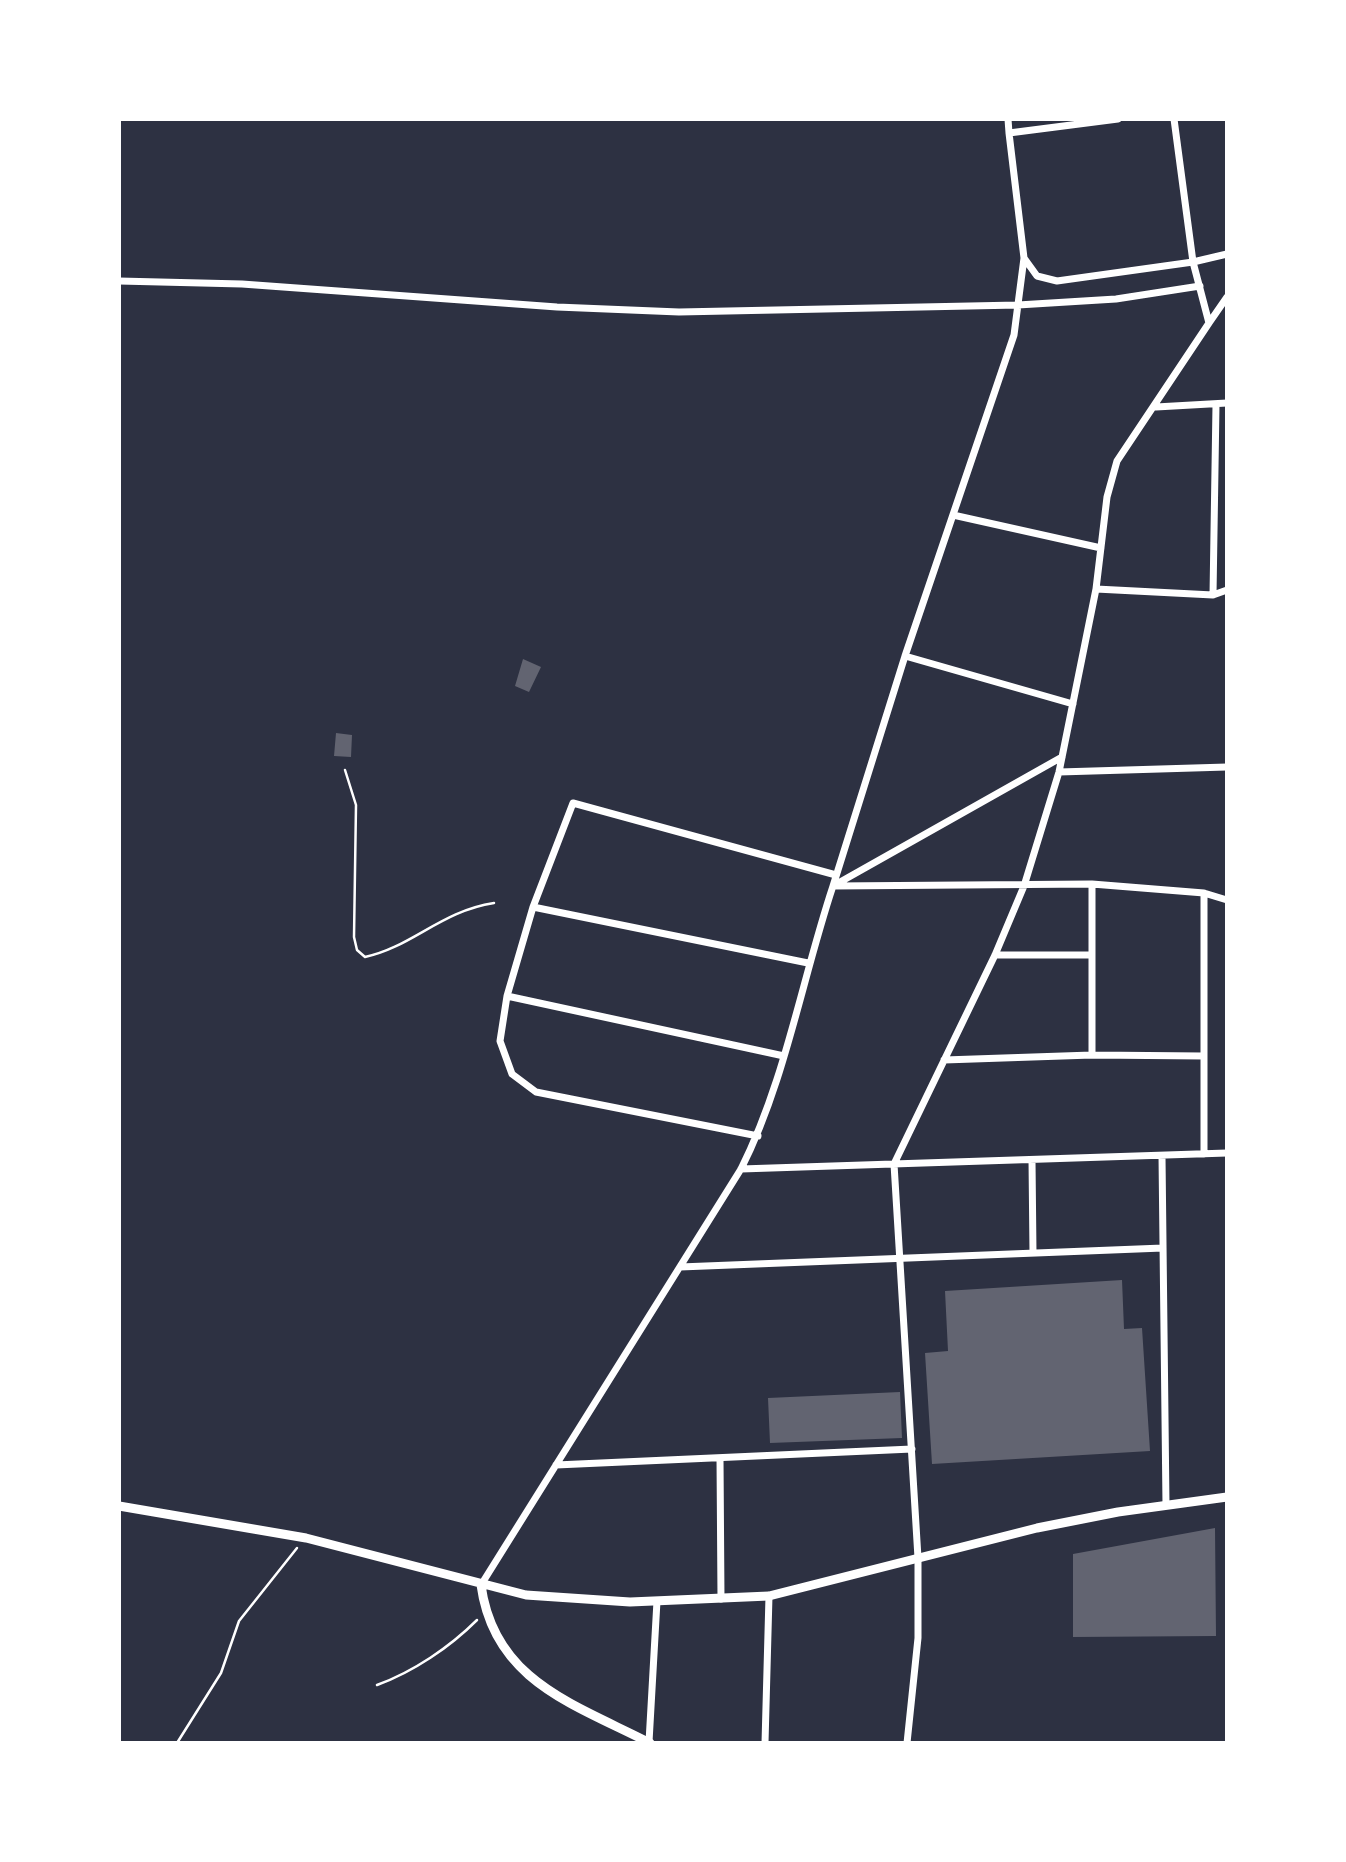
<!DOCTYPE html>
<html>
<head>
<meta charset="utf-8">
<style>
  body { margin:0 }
  #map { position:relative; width:1346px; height:1862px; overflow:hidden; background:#2d3142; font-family:Jost,sans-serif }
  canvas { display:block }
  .frame { position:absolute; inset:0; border:121px solid #fff; pointer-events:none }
</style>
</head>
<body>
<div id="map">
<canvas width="1346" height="1862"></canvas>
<div class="frame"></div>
</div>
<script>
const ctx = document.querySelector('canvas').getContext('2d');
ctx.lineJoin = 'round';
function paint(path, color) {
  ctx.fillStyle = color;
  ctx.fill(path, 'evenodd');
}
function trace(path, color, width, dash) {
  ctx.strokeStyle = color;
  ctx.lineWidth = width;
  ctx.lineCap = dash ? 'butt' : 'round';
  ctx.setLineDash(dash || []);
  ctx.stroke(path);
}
paint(new Path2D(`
  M523 659 541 667 529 692 515 686Z
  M336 733 352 735 351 757 334 756Z
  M1122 1280 1124 1329 1142 1328 1150 1451 932 1464 925 1353 948 1351 945 1291Z
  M900 1392 902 1438 770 1443 768 1398Z
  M1215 1528 1216 1636 1073 1637V1554Z`), '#626471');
trace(new Path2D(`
  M345 770 356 805 354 937 357 950 365 957C412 947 441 911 494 903
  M377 1685C413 1672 450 1647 477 1620
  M177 1743 221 1673 239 1621 297 1548`), '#fff', 2.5);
trace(new Path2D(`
  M1008 119 1009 133 1118 119
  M1009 133 1024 258 1037 276 1057 281 1193 262 1227 254
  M119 281 242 284 557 307 679 312 1018 305 1116 299 1200 286
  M1209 323 1227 297
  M1156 407 1227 403
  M953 515 1101 548
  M1096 589 1213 595 1227 590
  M1213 595 1216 405
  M905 656 1014 335 1024 258
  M1073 704 905 656 833 886 1092 884 1204 893 1227 900
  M1059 772 1227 767
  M1092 884V1055L1203 1056
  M1204 893V1154
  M533 907 573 803 836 875
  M995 955H1090
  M507 996 784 1056
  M944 1060 1092 1055
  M758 1136 536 1092 512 1074 500 1041 507 996 533 907 808 963
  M1162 1156 1166 1505
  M1032 1160 1033 1253
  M741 1169 1227 1153
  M680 1267 1163 1248
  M720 1458 721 1599
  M556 1465 912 1449
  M481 1585 741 1169C785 1082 802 979 833 886L1062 757
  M649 1742 657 1601
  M765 1743 769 1596
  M907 1743 918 1638V1558L894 1164 995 955 1024 886 1059 772 1096 589 1107 497 1117 461 1209 323 1193 262 1174 119`), '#fff', 7);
trace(new Path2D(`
  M119 1506 306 1538 526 1595 630 1602 769 1596 1037 1528 1118 1512 1227 1497
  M481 1585C494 1681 574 1704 650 1743`), '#fff', 9);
</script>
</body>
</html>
